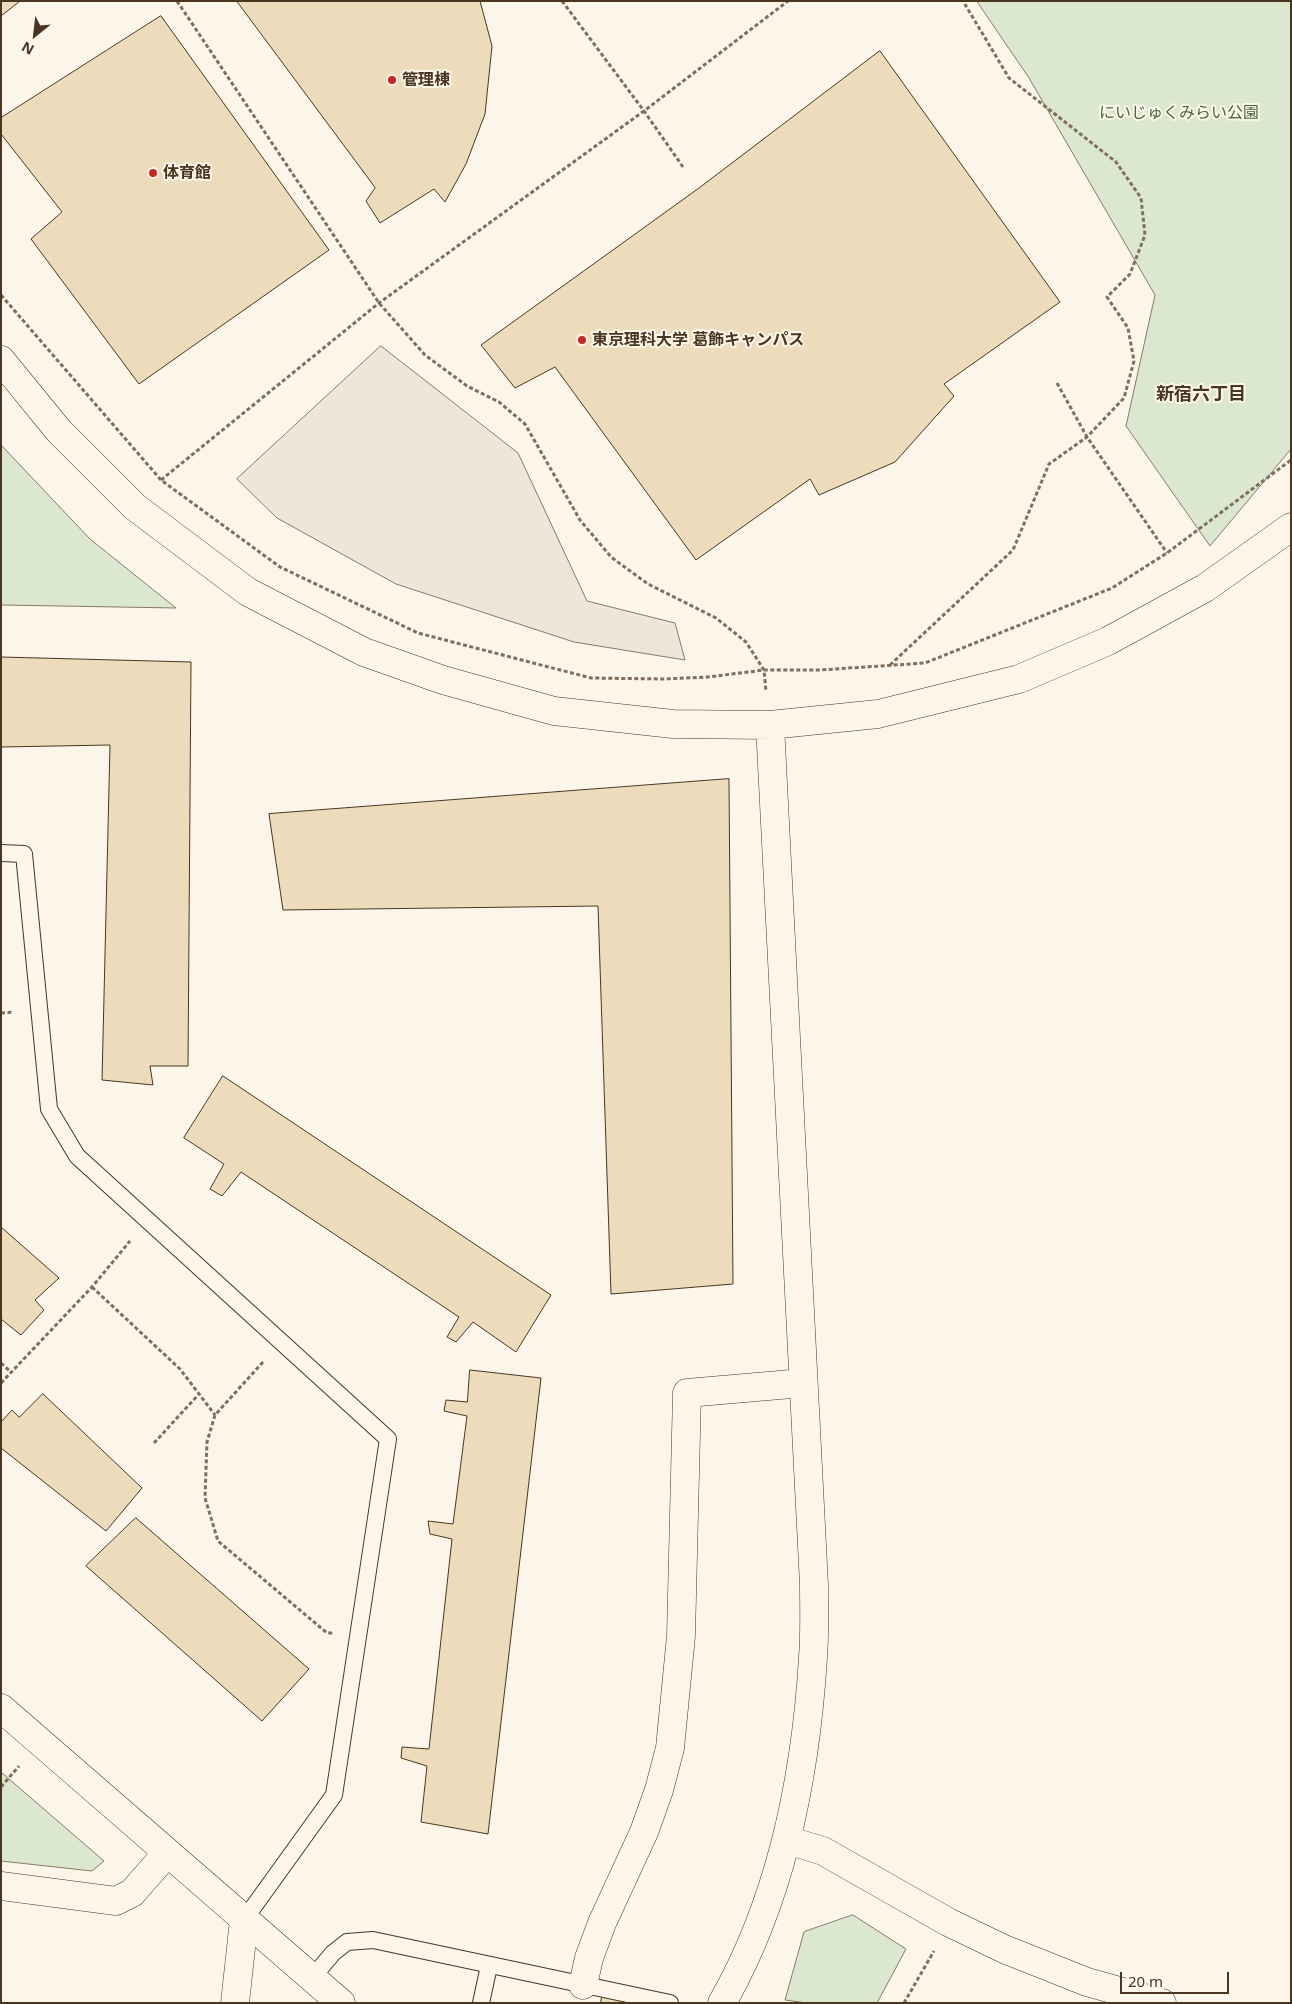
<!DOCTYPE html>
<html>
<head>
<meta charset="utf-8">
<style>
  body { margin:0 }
  #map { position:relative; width:1292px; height:2004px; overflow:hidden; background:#fbf6e9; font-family:"Noto Sans",sans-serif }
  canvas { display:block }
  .frame { position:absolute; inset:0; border:2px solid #4a3520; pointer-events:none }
  .north { position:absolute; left:10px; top:10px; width:50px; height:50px; -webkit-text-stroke:4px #fbf6e9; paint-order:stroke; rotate:209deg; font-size:14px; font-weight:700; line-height:20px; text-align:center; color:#4a3520 }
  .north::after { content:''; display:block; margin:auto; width:18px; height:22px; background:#4a3520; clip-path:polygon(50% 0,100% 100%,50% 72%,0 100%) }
  .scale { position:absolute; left:1120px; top:1972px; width:109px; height:22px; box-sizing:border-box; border:2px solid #4a3520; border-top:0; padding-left:6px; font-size:15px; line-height:18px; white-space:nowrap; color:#4a3520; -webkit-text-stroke:4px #fbf6e9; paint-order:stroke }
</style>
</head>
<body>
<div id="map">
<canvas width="1292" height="2004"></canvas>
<div class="frame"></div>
<div class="north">N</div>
<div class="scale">20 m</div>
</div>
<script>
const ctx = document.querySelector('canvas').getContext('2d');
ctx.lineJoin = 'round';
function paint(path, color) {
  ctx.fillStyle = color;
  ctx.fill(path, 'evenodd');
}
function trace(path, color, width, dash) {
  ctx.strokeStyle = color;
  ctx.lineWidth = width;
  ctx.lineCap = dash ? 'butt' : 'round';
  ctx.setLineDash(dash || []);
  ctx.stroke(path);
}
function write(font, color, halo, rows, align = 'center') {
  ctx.font = font + ' "Noto Sans","Noto Sans JP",sans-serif';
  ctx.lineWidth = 4;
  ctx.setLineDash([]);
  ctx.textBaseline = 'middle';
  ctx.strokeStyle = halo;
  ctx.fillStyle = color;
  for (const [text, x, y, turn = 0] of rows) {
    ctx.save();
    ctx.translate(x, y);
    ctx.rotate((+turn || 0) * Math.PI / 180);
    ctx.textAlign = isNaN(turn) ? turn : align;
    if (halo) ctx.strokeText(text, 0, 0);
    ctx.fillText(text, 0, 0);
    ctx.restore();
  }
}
const green = new Path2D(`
  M977 1H1291V449L1210 546 1126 426 1155 295 1029 78Z
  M1 445 90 539 176 608 1 605Z
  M1 1772 104 1861 92 1871 1 1861Z
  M853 1915 906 1949 877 2003H807L785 2000 804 1932Z`);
paint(green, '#dce7d0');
trace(green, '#887966', 1);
const parking = new Path2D(`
  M381 346 518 453 587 601 675 623 685 660 574 642 396 584 277 518 237 479Z`);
paint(parking, '#ede7d9');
trace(parking, '#887966', 1);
const building = new Path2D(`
  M1 1H20L1 16Z
  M237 1H480L492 46 485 114 466 164 445 202 434 189 380 223 366 201 375 188Z
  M161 16 329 250 139 384 31 239 62 212 1 134V118Z
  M880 51 1060 302 944 384 954 396 895 462 819 495 810 479 696 560 555 367 515 388 481 345 699 188Z
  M1 657 191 662 188 1066H150L153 1085 102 1080 110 745 1 747Z
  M729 779 733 1284 611 1294 598 906 283 910 269 814Z
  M223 1076 551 1295 516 1352 473 1322 456 1342 447 1337 459 1317 241 1172 222 1196 210 1189 224 1164 184 1138Z
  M1 1227 59 1278 35 1300 44 1310 21 1335 1 1319Z
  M470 1370 541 1378 488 1834 421 1822 427 1766 401 1758 402 1747 429 1749 452 1539 430 1534 428 1521 453 1524 467 1416 444 1411 446 1400 467 1402Z
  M43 1394 142 1488 106 1531 1 1448V1422L12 1410 19 1417Z
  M136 1518 309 1669 262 1721 86 1566Z
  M603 1990 667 2003H601Z`);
paint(building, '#ecdcbc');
trace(building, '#4a3520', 1);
const lane = new Path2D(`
  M1 853 24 854 49 1109 77 1156 388 1439 334 1795 244 1920
  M312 1978 333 1953 347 1942 373 1940 670 2003
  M481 2003 489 1966`);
const street = new Path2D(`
  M1 1886 116 1901 132 1893 167 1853
  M583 1985 589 1958 602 1923 644 1832 659 1790 670 1748 681 1636 687 1393 803 1383
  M235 2003 244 1920`);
const secondary = new Path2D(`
  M1 360 59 431 135 507 248 592 364 652 443 680 554 711 673 724 770 725 878 714 1019 679 1108 641 1205 588 1291 527
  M1 1708 341 2003
  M787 1840 823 1851 948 1922 1004 1949 1087 1982 1162 2003
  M722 2003C781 1900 806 1774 813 1657 815 1633 814 1609 814 1585L770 725`);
trace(lane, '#4a3520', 18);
trace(street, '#4a3520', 29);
trace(secondary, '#4a3520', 29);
trace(new Path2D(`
  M177 1 379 303 425 355 467 386 499 402 525 424 580 520 611 557 648 584 716 618 746 642 764 670 766 692
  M562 1 644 111 683 167
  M1 295 161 480 280 567 418 633 591 678 664 679 708 677 764 670H820L925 663 1112 588 1167 553 1291 460
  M1057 383 1087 437 1167 553
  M161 480 379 303 644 111 788 1
  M890 665 1013 550 1049 464 1087 437 1124 398 1134 361 1128 328 1107 297 1130 274 1145 235 1141 198 1116 162 1009 78 963 1
  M1 1013 14 1012
  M92 1287 180 1369 215 1415
  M263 1362 215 1415 207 1442 205 1498 218 1541 327 1633H333
  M1 1363 11 1372
  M1 1383 92 1287 130 1241
  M154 1443 199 1394
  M1 1787 19 1766
  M904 2003 934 1951`), '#7f6f5c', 3, [4, 2.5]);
trace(lane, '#fbf6e9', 16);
trace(street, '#fbf6e9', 28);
trace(secondary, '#fbf6e9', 28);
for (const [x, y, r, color] of [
  [392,80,5,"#c62828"],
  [153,173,5,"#c62828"],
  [582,340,5,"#c62828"]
]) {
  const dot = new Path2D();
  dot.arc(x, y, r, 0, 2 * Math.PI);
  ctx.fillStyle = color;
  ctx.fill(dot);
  trace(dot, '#fbf6e9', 2);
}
write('bold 16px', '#4a3520', '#fbf6e9', [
  ["管理棟",402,80],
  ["体育館",163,173],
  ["東京理科大学 葛飾キャンパス",592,340]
], 'left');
write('16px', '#436837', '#fbf6e9', [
  ["にいじゅくみらい公園",1179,113]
]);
write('bold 18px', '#4a3520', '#fbf6e9', [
  ["新宿六丁目",1201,395]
]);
</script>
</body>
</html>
